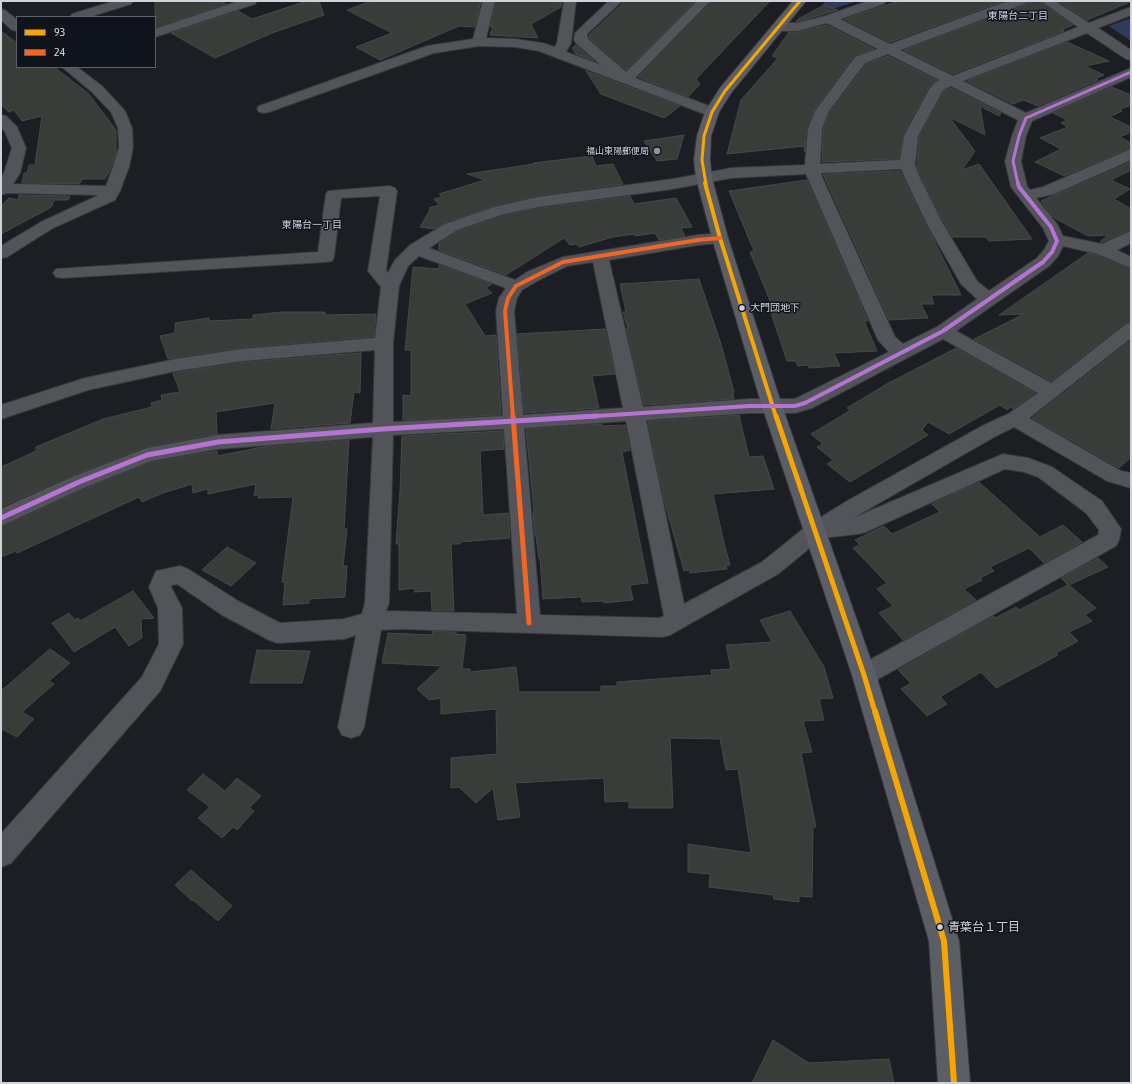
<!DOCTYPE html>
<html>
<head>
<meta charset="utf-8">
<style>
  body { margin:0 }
  #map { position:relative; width:1132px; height:1084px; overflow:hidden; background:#1c1e23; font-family:"Asap Condensed",sans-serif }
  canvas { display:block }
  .frame { position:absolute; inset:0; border:2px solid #d0d3da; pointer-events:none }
  .legend { position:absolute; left:16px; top:16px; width:140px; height:52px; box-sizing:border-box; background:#10141d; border:1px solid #5d6069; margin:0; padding:5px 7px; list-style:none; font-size:12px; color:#d0d3da }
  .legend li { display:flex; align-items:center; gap:8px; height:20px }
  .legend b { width:20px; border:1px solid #5d6069 }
</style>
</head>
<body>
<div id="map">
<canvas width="1132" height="1084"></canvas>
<div class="frame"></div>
<ul class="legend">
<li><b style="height:5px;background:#f7a600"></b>93</li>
<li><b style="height:5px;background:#f26522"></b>24</li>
</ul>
</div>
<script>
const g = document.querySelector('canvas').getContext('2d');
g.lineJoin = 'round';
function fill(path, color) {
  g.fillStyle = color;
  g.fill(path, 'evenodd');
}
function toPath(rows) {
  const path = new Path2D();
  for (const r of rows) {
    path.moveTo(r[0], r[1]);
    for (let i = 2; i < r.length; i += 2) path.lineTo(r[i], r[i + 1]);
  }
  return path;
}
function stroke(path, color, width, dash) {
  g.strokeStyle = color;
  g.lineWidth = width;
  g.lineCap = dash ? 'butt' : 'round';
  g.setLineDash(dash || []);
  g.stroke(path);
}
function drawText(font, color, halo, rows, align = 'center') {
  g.font = font + ' "Asap Condensed","Noto Sans JP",sans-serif';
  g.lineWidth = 3;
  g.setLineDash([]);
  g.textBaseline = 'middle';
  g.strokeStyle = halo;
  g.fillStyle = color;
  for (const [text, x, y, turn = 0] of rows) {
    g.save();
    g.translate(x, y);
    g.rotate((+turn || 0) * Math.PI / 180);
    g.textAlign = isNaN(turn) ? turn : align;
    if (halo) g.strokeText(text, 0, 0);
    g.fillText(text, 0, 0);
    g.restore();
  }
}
fill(toPath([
  [825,1,857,1,818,14],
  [1131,18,1131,41,1109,26]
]), '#2f3b5c');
const building = toPath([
  [155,1,221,1,226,4,158,27,155,25,155,1],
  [307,1,319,1,324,15,272,33,215,58,171,33,238,11,252,19,307,1],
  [371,1,481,1,475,27,459,26,380,60,356,47,392,33,347,10,371,1],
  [496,1,562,1,561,7,531,24,538,38,490,35,493,27,490,27,496,1],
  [625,1,695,1,626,70,589,38,589,35,625,1],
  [711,1,770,1,696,79,700,84,688,97,638,77,711,1],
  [899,1,1004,1,890,42,844,19,899,1],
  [1027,1,1040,1,1073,25,1061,30,1064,31,953,74,904,50,1025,5,1027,1],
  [1058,1,1130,1,1130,2,1087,20,1058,1],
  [824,5,838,10,796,22,798,19,824,5],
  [827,25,874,49,854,56,814,110,807,128,805,152,804,146,727,154,741,100,778,58,772,56,789,32,797,32,827,25],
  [1,31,17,43,17,67,54,67,88,93,116,130,116,153,111,169,105,179,83,179,79,184,22,183,24,173,27,173,29,165,35,165,42,116,22,121,14,110,9,112,1,105,1,31],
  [1067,42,1109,61,1085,66,1104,75,1095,79,1098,80,1038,106,1023,100,1013,104,967,81,1067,42],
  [576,45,594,61,576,54,572,48,576,45],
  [888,56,937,80,929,87,903,135,899,159,822,162,823,129,830,112,866,64,888,56],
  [586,71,680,106,664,118,601,94,586,71],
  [1112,87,1131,95,1131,105,1119,110,1122,111,1110,117,1131,127,1131,132,1120,137,1131,143,1131,148,1064,176,1035,162,1061,149,1040,138,1068,127,1061,123,1067,120,1053,113,1112,87],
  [951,88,1001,113,999,116,980,106,985,135,949,117,975,151,962,170,979,164,1032,239,989,241,986,237,952,237,944,223,920,175,917,164,919,136,944,91,951,88],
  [684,135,677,159,657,161,644,141,684,135],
  [592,156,596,166,613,164,623,184,538,196,494,206,445,223,434,229,420,227,430,210,429,208,439,205,434,199,442,197,439,194,485,180,467,174,534,164,533,163,592,156],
  [1131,162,1131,170,1111,180,1130,189,1114,199,1131,209,1131,230,1102,242,1100,242,1108,235,1088,236,1053,217,1041,201,1131,162],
  [900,171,961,295,931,295,934,304,921,304,928,318,889,320,823,174,900,171],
  [807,180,868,321,864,321,877,351,834,353,840,366,809,368,808,365,798,366,796,361,787,361,771,313,775,313,750,252,754,251,729,191,807,180],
  [19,195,70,196,68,200,55,200,51,205,53,205,48,209,1,234,1,206,9,198,18,200,19,195],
  [630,196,634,204,676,198,692,227,681,228,685,236,659,240,655,233,635,236,634,234,613,237,579,247,577,244,570,245,564,238,506,275,439,250,439,243,458,231,504,215,538,208,630,196],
  [1088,253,1098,255,1131,269,1131,322,1124,324,1051,381,974,339,1024,314,999,315,1088,253],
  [439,265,492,284,486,288,492,293,465,304,485,336,496,335,501,415,403,420,403,395,411,396,411,350,405,350,413,267,439,269,439,265],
  [699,279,721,344,734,392,733,392,734,399,644,405,626,329,628,329,623,312,626,312,620,284,699,279],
  [282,312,325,312,325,315,376,314,374,337,242,348,168,359,160,336,175,333,175,323,209,318,209,321,253,319,253,315,282,312],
  [605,329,615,374,592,376,599,408,524,413,517,334,605,329],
  [1131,340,1131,457,1119,468,1032,418,1131,340],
  [956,348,1035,393,1013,409,1011,407,1007,410,1000,405,949,434,928,422,922,430,928,435,850,482,827,464,833,460,817,447,823,444,811,434,851,410,847,408,885,385,956,348],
  [361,353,360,393,354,392,350,423,271,429,275,403,216,412,217,434,146,447,71,476,1,507,1,467,36,451,36,447,103,419,152,407,151,403,162,400,161,395,180,392,173,373,242,362,361,353],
  [739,415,749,457,763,456,774,489,713,494,724,543,730,565,726,566,727,569,690,573,689,570,684,571,663,497,648,421,739,415],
  [602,424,602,426,625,425,630,450,622,452,648,583,630,585,633,600,604,603,604,601,582,602,581,597,543,599,540,559,539,559,536,536,535,536,533,512,534,512,526,429,602,424],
  [503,431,504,449,480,451,483,515,508,513,510,538,460,542,460,544,451,544,454,611,432,611,431,591,414,592,415,588,399,590,399,544,396,544,400,491,402,436,503,431],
  [349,440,344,529,347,529,343,566,347,566,345,597,309,599,309,603,283,605,285,582,282,582,293,497,258,498,258,495,254,496,256,484,208,494,208,489,193,493,192,484,163,493,142,502,139,497,17,553,16,551,1,557,1,527,87,488,151,462,217,451,217,456,262,447,349,440],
  [979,482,1040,537,1063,525,1082,542,1044,563,1029,548,990,567,994,571,980,578,982,580,964,589,976,600,903,640,879,613,893,606,877,589,887,583,853,548,860,545,855,540,884,526,892,534,940,512,932,504,979,482],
  [227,547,256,563,231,586,202,570,227,547],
  [1098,558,1108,567,1069,585,1096,608,1085,615,1092,621,1069,632,1078,641,1056,653,1058,655,996,688,981,672,940,697,947,704,927,716,901,689,911,683,898,670,993,616,995,618,1016,607,1019,610,1068,585,1061,578,1098,558],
  [133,591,154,618,141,619,142,638,129,646,115,627,74,652,52,623,69,613,75,620,78,618,80,621,133,591],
  [790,611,824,667,833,698,819,699,824,720,803,721,812,752,801,753,816,827,813,827,812,897,799,896,799,902,774,899,773,895,709,887,710,874,688,872,688,844,751,853,738,769,726,770,720,739,670,738,673,808,629,808,629,801,605,802,604,778,515,783,520,817,498,820,493,788,476,803,459,787,451,788,451,758,497,754,496,709,441,714,441,698,429,700,417,689,442,666,382,663,388,633,433,635,432,631,456,632,456,634,466,635,462,669,470,669,470,672,516,667,519,692,601,692,601,686,617,686,617,682,712,675,711,670,731,669,726,645,772,642,760,620,790,611],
  [50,649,70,663,49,681,54,684,22,712,34,719,17,737,2,729,1,730,1,691,50,649],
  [257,650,310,651,302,683,250,683,257,650],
  [203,774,225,791,237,778,261,796,249,808,254,811,237,830,233,827,222,838,198,818,210,807,187,790,203,774],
  [191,870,232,906,218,921,193,900,192,901,175,885,191,870],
  [773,1040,809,1063,889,1059,894,1083,752,1083,773,1040]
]);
fill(building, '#393d39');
stroke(building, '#46484a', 1);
const minor = toPath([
  [114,1,133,1,131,4,89,17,70,17,72,14,114,1],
  [239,1,257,1,255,4,155,37,155,29,239,1],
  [483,1,495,1,486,38,515,39,542,43,555,47,557,43,564,1,576,1,571,43,566,52,601,65,576,43,574,40,575,33,609,1,622,1,587,34,588,39,626,72,697,1,710,1,635,78,717,109,719,112,717,115,712,116,707,115,539,51,515,47,479,46,434,53,269,112,264,113,259,112,257,109,259,106,427,46,473,39,483,1],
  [868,1,886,1,884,4,840,19,890,44,1008,1,1026,1,1024,4,900,50,953,76,1078,27,1041,1,1055,1,1089,23,1131,7,1131,15,1098,28,1131,50,1131,60,1126,59,1087,33,963,81,1026,113,1131,68,1131,77,1032,121,1026,136,1021,161,1027,186,1030,190,1043,187,1131,149,1131,160,1054,194,1036,198,1057,224,1063,236,1102,244,1131,231,1131,243,1117,250,1131,257,1131,268,1098,254,1063,246,1058,256,1049,266,956,331,1051,383,1125,325,1131,323,1131,338,1029,418,1121,471,1131,473,1131,488,1107,481,1014,427,996,436,853,518,1003,454,1028,458,1052,467,1102,501,1121,529,1119,540,1116,546,873,682,864,685,855,682,852,675,855,668,1098,535,1099,530,1086,513,1038,477,1024,472,1005,469,866,532,858,534,822,538,778,574,670,635,662,637,400,629,381,630,364,727,360,735,351,738,342,735,338,727,356,635,344,639,277,643,269,640,222,615,177,584,172,585,171,587,182,608,183,644,160,691,11,863,1,867,1,834,142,677,159,644,158,608,149,587,156,571,180,566,188,569,238,601,280,623,344,619,362,614,365,603,373,437,218,449,151,461,86,487,1,526,1,509,72,477,147,448,218,435,373,423,375,350,242,361,176,371,88,390,1,419,1,405,85,378,176,359,242,349,375,338,381,287,368,271,380,196,341,198,334,257,332,261,326,262,62,278,56,277,53,273,56,269,318,252,326,194,328,191,389,186,395,188,397,191,386,270,388,273,395,260,410,245,445,224,494,207,538,197,673,179,731,168,805,165,808,129,815,111,855,57,878,49,827,23,797,31,779,31,774,30,773,27,774,24,779,23,797,23,825,16,868,1],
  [888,54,940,80,936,82,930,88,904,136,900,160,820,164,822,129,829,111,865,63,888,54],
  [951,86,1018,120,1012,136,1005,161,1011,187,1043,228,1049,241,1044,250,1037,258,989,291,977,281,943,224,919,176,915,164,918,136,943,90,951,86],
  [901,169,927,224,961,284,977,299,937,327,903,344,895,337,822,177,821,173,901,169],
  [806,174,878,340,889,352,795,399,749,399,643,407,609,260,698,245,720,243,726,242,728,238,726,234,720,233,698,235,563,257,527,272,515,280,429,248,457,230,504,214,538,207,673,189,731,178,806,174],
  [419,256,506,288,499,298,496,311,503,416,393,422,393,343,399,286,408,266,419,256],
  [593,262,623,408,523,415,514,311,517,298,522,290,539,280,567,266,593,262],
  [943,339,1038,393,1008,414,982,426,847,501,808,525,762,562,684,604,646,420,749,413,795,413,812,408,943,339],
  [626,421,664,616,659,618,540,615,524,428,626,421],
  [504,429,517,614,386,611,389,603,393,435,504,429],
  [1,9,5,10,17,20,17,31,12,30,1,20,1,9],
  [62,67,77,67,102,86,125,111,132,128,133,147,129,167,120,191,115,200,53,228,7,257,1,258,1,246,41,222,99,195,7,193,1,195,1,178,4,173,12,148,5,132,1,127,1,115,6,116,17,127,26,148,20,173,13,184,106,186,113,167,119,147,118,128,111,112,92,92,62,67]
]);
const major = toPath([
  [793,1,806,1,731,93,719,112,711,136,710,160,712,178,728,238,782,406,876,675,959,941,970,1083,938,1083,929,941,852,675,762,406,712,238,696,178,694,160,697,136,705,112,720,88,793,1]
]);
stroke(minor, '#37393d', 2);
stroke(major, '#37393d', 2);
fill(minor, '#525459');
fill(major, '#5b5e64');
stroke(toPath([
  [706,184,702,160,704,136,712,112,725,91,800,1]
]), '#f7a600', 3);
stroke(toPath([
  [705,183,720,238,776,417]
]), '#f7a600', 4);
stroke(toPath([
  [776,416,864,675,875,712]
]), '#f7a600', 5);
stroke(toPath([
  [875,711,944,941,954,1083]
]), '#f7a600', 6);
stroke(toPath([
  [513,417,505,311,508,298,516,286,563,262,698,240,720,238]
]), '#f26522', 4);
stroke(toPath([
  [513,416,529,623]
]), '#f26522', 5);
stroke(toPath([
  [1018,184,1013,161,1019,136,1026,118,1131,72]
]), '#b673d3', 3);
stroke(toPath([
  [582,417,749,406,795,406,805,403,943,331,1043,262,1052,252,1057,241,1051,227,1019,187,1018,183]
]), '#b673d3', 4);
stroke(toPath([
  [1,518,79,482,147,455,218,442,383,429,597,416]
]), '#b673d3', 5);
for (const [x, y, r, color] of [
  [657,151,4,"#91949a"],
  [742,308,3.5,"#d0d3da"],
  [940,927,3.5,"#d0d3da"]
]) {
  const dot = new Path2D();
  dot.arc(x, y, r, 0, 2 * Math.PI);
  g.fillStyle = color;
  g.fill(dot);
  stroke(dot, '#10141d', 1.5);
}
drawText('9px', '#d0d3da', '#10141d', [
  ["福山東陽郵便局",649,151]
], 'right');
drawText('10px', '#cbd0dd', '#10141d', [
  ["東陽台二丁目",1018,16],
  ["東陽台一丁目",312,225]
]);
drawText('10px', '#d0d3da', '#10141d', [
  ["大門団地下",750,308]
], 'left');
drawText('12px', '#d0d3da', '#10141d', [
  ["青葉台１丁目",948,927]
], 'left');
</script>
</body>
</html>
